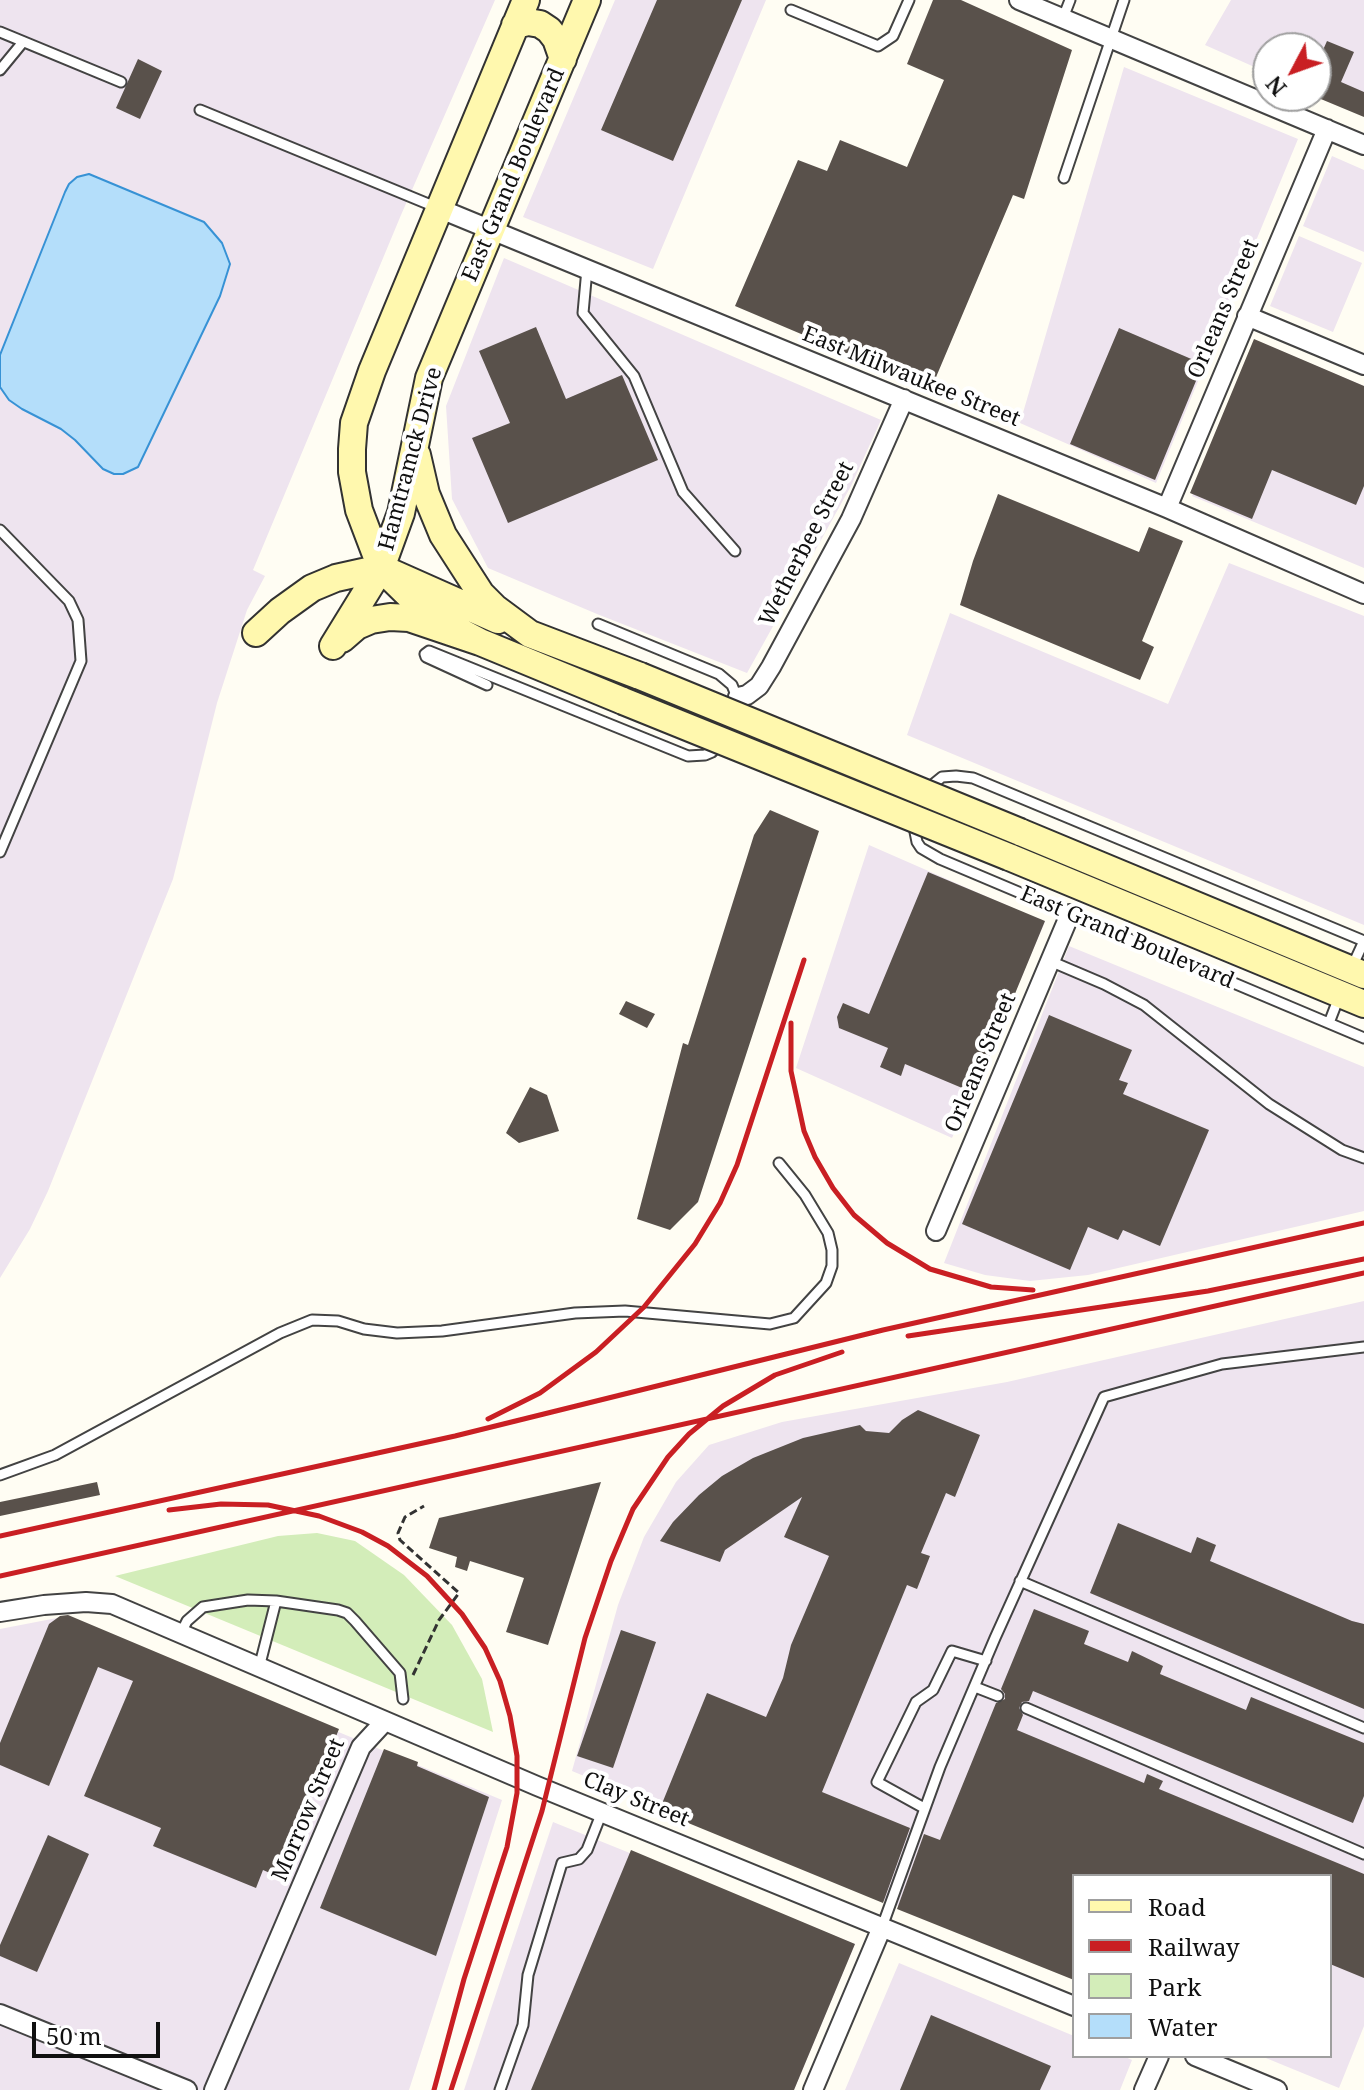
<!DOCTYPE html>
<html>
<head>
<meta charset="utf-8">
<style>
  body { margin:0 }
  #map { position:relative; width:1364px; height:2090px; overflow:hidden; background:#fffdf3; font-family:"Noto Serif",serif }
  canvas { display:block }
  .legend { position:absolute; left:1072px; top:1874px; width:260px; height:184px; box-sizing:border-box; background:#fff; border:2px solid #9f9f9f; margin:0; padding:10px 14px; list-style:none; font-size:24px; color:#101010 }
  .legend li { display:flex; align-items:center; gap:16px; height:40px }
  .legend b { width:40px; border:2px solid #9f9f9f }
  .north { position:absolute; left:1252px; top:32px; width:80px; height:80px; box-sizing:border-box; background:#fff; border:2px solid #9f9f9f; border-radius:50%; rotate:229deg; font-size:22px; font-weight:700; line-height:32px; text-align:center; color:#101010 }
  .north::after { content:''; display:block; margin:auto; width:28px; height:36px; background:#c91f23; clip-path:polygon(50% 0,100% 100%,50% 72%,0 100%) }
  .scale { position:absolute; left:32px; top:2022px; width:128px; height:36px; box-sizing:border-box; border:4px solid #101010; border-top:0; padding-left:10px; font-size:24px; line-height:28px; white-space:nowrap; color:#101010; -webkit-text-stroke:6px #fff; paint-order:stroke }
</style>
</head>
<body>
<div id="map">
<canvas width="1364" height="2090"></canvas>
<ul class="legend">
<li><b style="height:10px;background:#fff8ae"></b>Road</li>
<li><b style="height:10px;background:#c91f23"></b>Railway</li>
<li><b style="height:22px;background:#d3edb9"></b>Park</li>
<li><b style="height:22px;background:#b4defa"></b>Water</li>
</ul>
<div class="north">N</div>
<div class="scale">50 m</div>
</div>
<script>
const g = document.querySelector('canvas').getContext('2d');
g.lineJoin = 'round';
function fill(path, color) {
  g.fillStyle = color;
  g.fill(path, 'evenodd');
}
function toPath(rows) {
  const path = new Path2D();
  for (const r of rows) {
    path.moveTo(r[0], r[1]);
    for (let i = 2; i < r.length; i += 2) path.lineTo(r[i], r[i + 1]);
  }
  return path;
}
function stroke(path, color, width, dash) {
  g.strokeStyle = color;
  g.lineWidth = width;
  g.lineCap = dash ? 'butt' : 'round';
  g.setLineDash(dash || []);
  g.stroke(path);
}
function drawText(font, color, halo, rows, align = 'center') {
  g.font = font + ' "Noto Serif",serif';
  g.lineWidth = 8;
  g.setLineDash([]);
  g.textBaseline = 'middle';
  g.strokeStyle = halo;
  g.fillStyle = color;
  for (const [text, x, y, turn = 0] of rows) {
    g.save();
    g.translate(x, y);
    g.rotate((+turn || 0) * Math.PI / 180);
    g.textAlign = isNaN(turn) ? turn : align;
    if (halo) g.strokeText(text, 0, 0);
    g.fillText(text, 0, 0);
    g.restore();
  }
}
fill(toPath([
  [0,0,495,0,401,215,253,570,265,576,247,610,217,703,173,879,48,1191,30,1229,0,1278],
  [615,0,766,0,653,269,523,217],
  [1231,0,1364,0,1364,114,1316,48,1268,48,1268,73,1205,45],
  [1124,67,1298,139,1156,483,1020,423],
  [1332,156,1364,170,1364,252,1303,226],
  [1299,236,1362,263,1333,332,1270,306],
  [504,258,881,420,851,486,747,673,597,614,488,568,452,499,446,406],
  [1255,340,1364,386,1364,568,1192,496],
  [1229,563,1364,616,1364,925,907,735,950,613,1168,704],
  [869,845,1045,922,952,1138,796,1068],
  [1069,946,1364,1067,1364,1211,1088,1275,1030,1281,985,1275,944,1263],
  [1364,1301,1364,2026,1339,2088,1261,2056,1330,2056,1330,1876,1074,1876,1074,1979,572,1771,618,1605,644,1537,676,1482,709,1445,782,1422,1007,1382],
  [62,1617,502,1800,409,2090,0,2090,0,1629],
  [553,1822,855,1944,794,2090,464,2090],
  [899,1963,1074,2036,1074,2056,1123,2056,1132,2060,1120,2090,845,2090]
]), '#eee4ef');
fill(toPath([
  [317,1533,355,1541,404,1575,452,1625,482,1679,493,1732,115,1576,278,1536]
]), '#d3edb9');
const water = toPath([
  [89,174,204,222,222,243,230,264,220,296,138,467,123,474,114,474,103,469,75,440,61,429,22,409,9,400,0,387,0,355,65,192,69,184,77,177,89,174]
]);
fill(water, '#b4defa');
stroke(water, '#3792d5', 2);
fill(toPath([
  [657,0,742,0,673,161,601,130],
  [933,0,961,0,1072,50,1024,199,1013,195,931,389,735,306,798,160,827,171,840,140,907,167,944,80,907,64],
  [1327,41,1354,52,1341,82,1364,92,1364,117,1316,97,1316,47,1323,50],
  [138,59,162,71,140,119,116,108],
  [536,327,566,399,622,375,658,460,508,523,472,438,510,423,479,351],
  [1119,328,1203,364,1155,480,1070,444],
  [1254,339,1364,386,1364,486,1356,505,1272,470,1252,519,1190,493],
  [998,494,1139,552,1149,527,1183,541,1142,641,1154,647,1140,680,960,605,973,561],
  [770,810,819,831,698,1202,670,1230,637,1219,683,1043,688,1045,754,835],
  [928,872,1045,921,974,1093,905,1064,901,1076,880,1067,888,1048,839,1028,837,1017,843,1003,869,1014],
  [626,1001,655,1014,647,1028,619,1014],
  [1049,1015,1132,1050,1119,1080,1128,1083,1123,1094,1209,1130,1160,1246,1123,1230,1118,1240,1088,1227,1070,1270,962,1224],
  [530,1087,547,1095,559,1131,519,1143,506,1133],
  [918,1410,980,1435,955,1497,946,1493,921,1553,930,1556,917,1589,907,1585,822,1792,910,1828,883,1903,659,1811,707,1693,766,1717,783,1678,791,1645,829,1556,784,1537,802,1497,725,1550,720,1562,660,1541,673,1522,699,1495,722,1476,753,1458,803,1438,860,1425,866,1431,889,1433,902,1420],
  [97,1482,100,1495,0,1516,0,1502],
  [601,1482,548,1645,506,1632,524,1578,470,1561,467,1571,455,1567,457,1557,429,1548,439,1518],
  [1118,1523,1191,1553,1197,1537,1216,1545,1210,1561,1352,1621,1364,1624,1364,1709,1090,1593],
  [1034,1609,1089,1631,1084,1644,1128,1662,1132,1651,1163,1666,1160,1674,1246,1710,1251,1697,1364,1743,1364,1796,1353,1823,1033,1691,1029,1701,1022,1702,1019,1708,1023,1715,1017,1730,1144,1783,1147,1774,1163,1781,1159,1789,1364,1874,1364,1978,1330,1964,1330,1876,1074,1876,1074,1980,897,1909,924,1834,940,1840,996,1703,1005,1699,1005,1694,1001,1689],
  [68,1615,339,1729,279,1877,263,1870,256,1888,153,1846,161,1828,84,1796,133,1681,98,1667,49,1786,0,1765,0,1743,49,1624,60,1616],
  [621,1630,656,1642,613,1768,577,1756],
  [384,1749,418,1762,417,1766,489,1797,436,1956,320,1908],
  [48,1835,89,1854,37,1972,0,1956,0,1945],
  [631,1850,855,1944,794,2090,531,2090],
  [931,2015,1051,2066,1040,2090,900,2090]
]), '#59514b');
const lane = toPath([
  [791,10,878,46,893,36,909,0],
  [1063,18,1070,0],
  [0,32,121,82],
  [0,70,23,42],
  [200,110,438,208],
  [1064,178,1124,0],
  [587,269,583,313,634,376,683,492,735,551],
  [0,530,69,601,78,620,81,661,0,852],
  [598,624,719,674,732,685,738,700],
  [487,685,426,657,425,654,429,651,688,756,705,755,712,752,726,737,735,718],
  [926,790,942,777,956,776,973,778,1364,941],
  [913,822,917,842,921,848,940,859,1364,1038],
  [1050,961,1104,984,1144,1005,1269,1104,1342,1150,1364,1158],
  [1352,967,1364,941],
  [1329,1023,1339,997],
  [0,1475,55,1455,280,1333,312,1320,338,1321,364,1329,397,1333,442,1331,575,1313,625,1311,770,1324,794,1318,826,1283,832,1266,832,1250,828,1233,805,1195,779,1163],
  [1020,1581,1364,1728],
  [181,1633,187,1621,203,1607,248,1600,276,1601],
  [259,1668,276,1601,338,1610,347,1613,355,1621,400,1673,403,1699],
  [975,1687,998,1696],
  [1026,1708,1364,1854],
  [924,1808,877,1782,916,1702,933,1690,952,1651,986,1661],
  [882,1927,940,1767,995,1638,1104,1397,1222,1364,1364,1347],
  [500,2090,523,2025,528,1975,562,1863,579,1859,587,1850,602,1812]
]);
const street = toPath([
  [1019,0,1364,145],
  [438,208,1167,508,1364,594],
  [1247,316,1364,365],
  [1167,508,1327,129],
  [738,697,747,695,759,686,771,667,851,519,904,399],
  [936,1231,1070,914],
  [0,1612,44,1605,86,1602,112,1604,537,1786,1074,2006],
  [0,2014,187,2090],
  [1195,2056,1277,2090],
  [214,2090,361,1747,385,1721],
  [813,2090,882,1927],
  [1144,2090,1159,2056]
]);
const secondary = toPath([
  [515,25,528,22,540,24,549,30,556,39,563,59],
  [417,455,426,494,443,535,481,594,495,608,530,634,640,676],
  [256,633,280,611,312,588,336,578,381,568,498,620],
  [342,639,357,626,371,620,390,617,409,618,480,642,623,701],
  [480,642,442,622,423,609,381,568,359,510,352,472,352,449,354,423,372,371,526,0],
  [333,646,381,568,401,513,429,378,587,0],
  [1020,832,1364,975],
  [1009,857,1364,1004]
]);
stroke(lane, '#434343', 13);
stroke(street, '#434343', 22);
stroke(secondary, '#323232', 30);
stroke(toPath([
  [413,1675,439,1620,459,1593,400,1540,398,1533,405,1517,424,1506]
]), '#323232', 3, [8, 4]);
stroke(lane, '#fff', 9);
stroke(street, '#fff', 18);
stroke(secondary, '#fff8ae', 26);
stroke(toPath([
  [791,1023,791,1071,804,1131,815,1157,833,1188,854,1215,887,1243,930,1269,991,1287,1033,1290],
  [908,1336,1208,1291,1364,1259],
  [488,1419,540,1393,596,1352,644,1307,695,1244,720,1203,737,1165,804,960],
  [169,1510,221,1504,268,1505,319,1516,362,1532,388,1546,427,1576,462,1614,485,1648,500,1681,510,1716,517,1756,517,1793,507,1847,464,1979,434,2090],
  [0,1536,455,1436,883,1330,1364,1223],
  [0,1576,1364,1273],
  [451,2090,542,1811,585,1638,611,1561,633,1509,668,1457,689,1434,723,1406,775,1375,842,1352]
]), '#c91f23', 5);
const secondaryBridge = toPath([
  [640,676,1020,832],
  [623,701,1009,857]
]);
stroke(secondaryBridge, '#323232', 30, []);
stroke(secondaryBridge, '#fff8ae', 26);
drawText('22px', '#101010', '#fff', [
  ["East Grand Boulevard",514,175,-67],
  ["Orleans Street",1224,309,-67],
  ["East Milwaukee Street",911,377,22],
  ["Hamtramck Drive",411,459,-75],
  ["Wetherbee Street",807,544,-63],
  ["East Grand Boulevard",1127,938,23],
  ["Orleans Street",981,1063,-67],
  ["Clay Street",636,1800,22],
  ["Morrow Street",309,1810,-67]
]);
</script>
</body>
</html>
